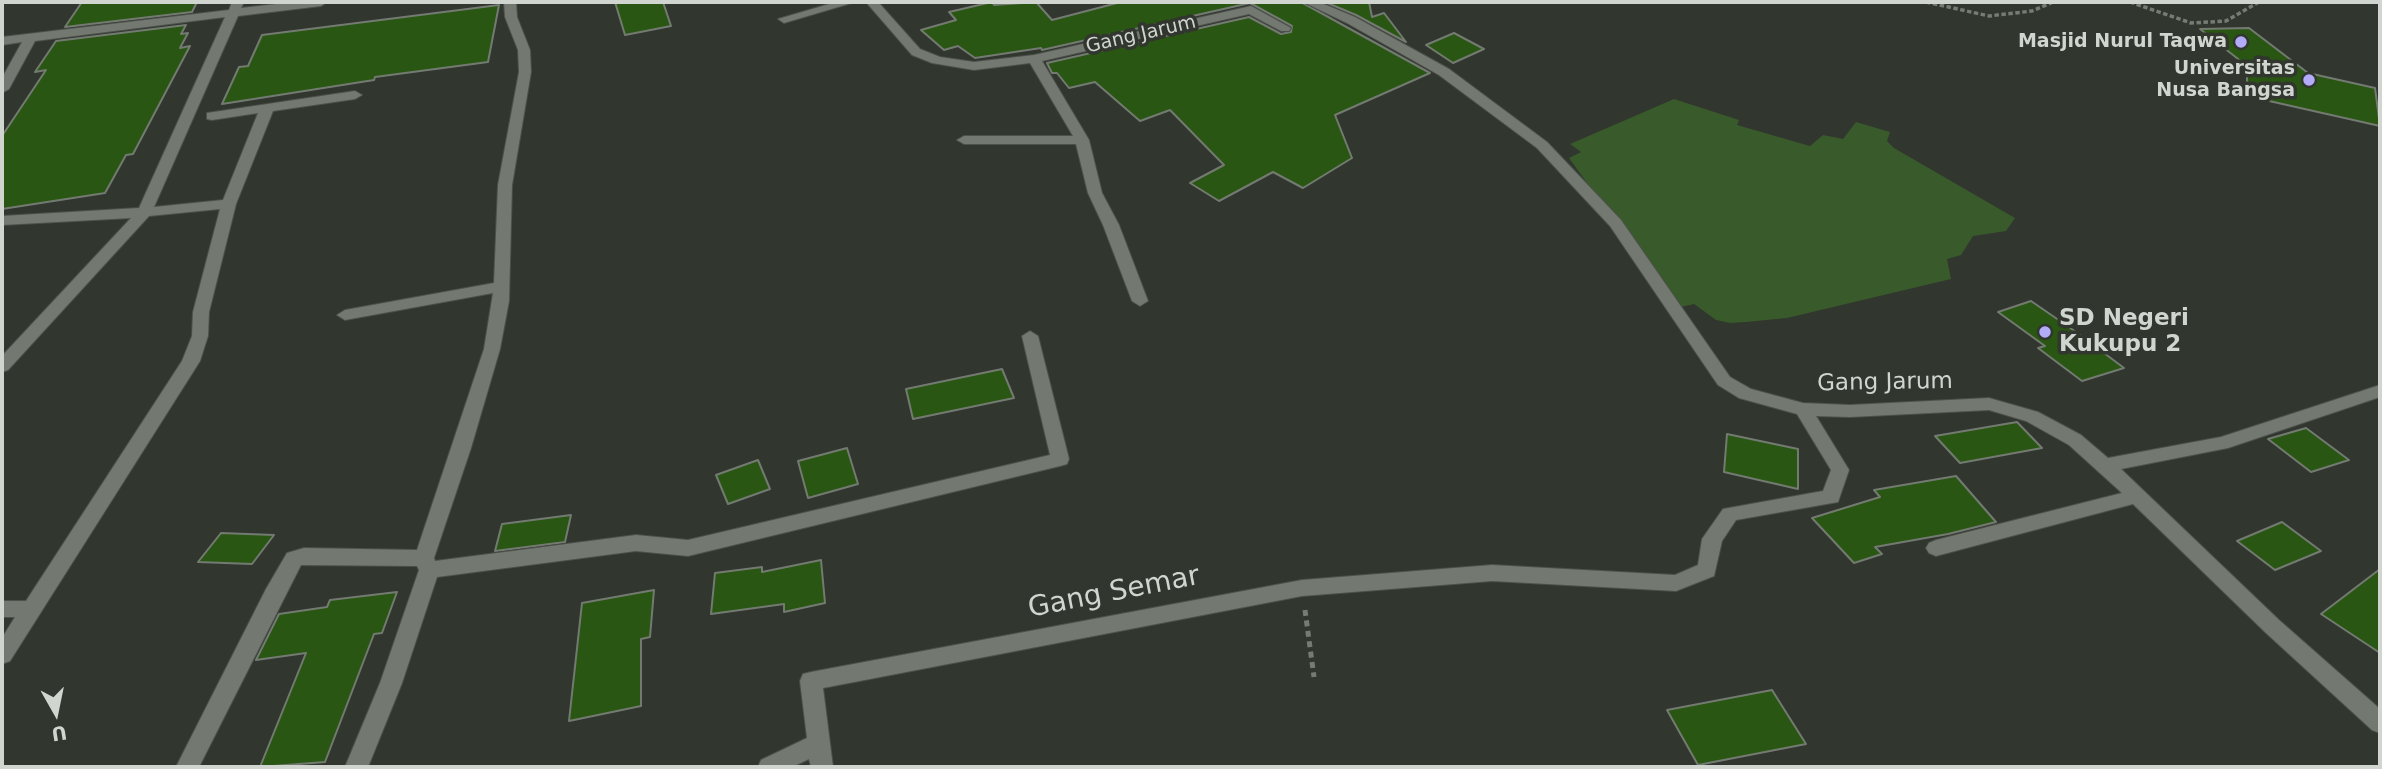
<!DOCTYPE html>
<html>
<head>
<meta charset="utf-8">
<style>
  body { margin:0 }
  #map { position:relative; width:2382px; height:769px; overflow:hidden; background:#31362e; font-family:"DejaVu Sans",sans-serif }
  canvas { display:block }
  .frame { position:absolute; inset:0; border:4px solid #d1d5d0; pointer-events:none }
  .north { position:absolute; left:21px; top:678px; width:70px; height:70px; -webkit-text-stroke:5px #31362e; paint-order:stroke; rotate:171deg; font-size:19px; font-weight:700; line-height:28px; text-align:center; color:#d1d5d0 }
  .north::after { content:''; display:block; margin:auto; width:24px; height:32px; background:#d1d5d0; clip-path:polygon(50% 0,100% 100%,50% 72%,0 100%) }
</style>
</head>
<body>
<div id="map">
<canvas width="2382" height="769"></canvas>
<div class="frame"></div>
<div class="north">U</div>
</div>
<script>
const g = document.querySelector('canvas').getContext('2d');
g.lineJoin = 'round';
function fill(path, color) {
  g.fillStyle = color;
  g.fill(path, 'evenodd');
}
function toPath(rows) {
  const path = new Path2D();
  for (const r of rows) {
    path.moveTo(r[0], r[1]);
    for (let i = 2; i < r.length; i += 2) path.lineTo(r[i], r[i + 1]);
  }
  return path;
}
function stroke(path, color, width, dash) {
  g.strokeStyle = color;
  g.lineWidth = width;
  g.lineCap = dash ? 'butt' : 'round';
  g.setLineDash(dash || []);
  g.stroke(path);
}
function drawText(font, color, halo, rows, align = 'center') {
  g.font = font + ' "DejaVu Sans",sans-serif';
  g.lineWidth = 7;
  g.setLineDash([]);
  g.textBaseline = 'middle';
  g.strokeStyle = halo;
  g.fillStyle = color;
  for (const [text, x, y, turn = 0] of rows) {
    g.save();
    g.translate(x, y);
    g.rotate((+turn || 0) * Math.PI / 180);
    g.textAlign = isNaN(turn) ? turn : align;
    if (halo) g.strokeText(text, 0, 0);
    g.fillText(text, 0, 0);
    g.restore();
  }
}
fill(toPath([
  [1674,99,1739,120,1737,125,1810,146,1823,135,1843,139,1856,122,1890,132,1887,141,1894,148,2015,218,2006,231,1973,236,1961,255,1947,259,1951,279,1787,318,1746,322,1730,323,1716,320,1694,304,1677,308,1569,158,1581,152,1570,144]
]), '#395a2b');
const building = toPath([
  [82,2,197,2,192,12,65,27,82,2],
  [615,2,663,2,671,26,625,35,615,2],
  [992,2,994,5,1036,2,1052,20,1121,2,1301,2,1430,73,1335,115,1352,158,1303,188,1273,172,1219,201,1190,183,1224,165,1170,110,1140,121,1095,82,1069,88,1057,73,1052,73,1047,63,1249,17,1281,34,1291,32,1292,26,1250,3,1042,50,1041,48,975,58,958,46,944,50,921,30,956,20,949,12,992,2],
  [1325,2,1369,2,1372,17,1384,13,1406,42,1356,15,1325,2],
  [499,5,488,62,375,77,374,80,222,104,239,67,248,66,262,35,499,5],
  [186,25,181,34,188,33,180,48,190,46,133,154,126,155,105,193,2,209,2,136,46,70,35,72,56,41,186,25],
  [2249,28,2308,73,2375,88,2380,126,2247,96,2247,66,2200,29,2249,28],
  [1454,33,1484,49,1453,63,1426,45,1454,33],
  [2031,301,2076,332,2124,368,2082,381,2038,348,2045,346,1998,312,2031,301],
  [1002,369,1014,398,913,419,906,389,1002,369],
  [2017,422,2042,448,1960,463,1935,436,2017,422],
  [2306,428,2349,460,2311,472,2268,439,2306,428],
  [1727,434,1798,449,1798,489,1724,472,1727,434],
  [847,448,858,484,808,498,798,461,847,448],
  [758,460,770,489,728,504,716,475,758,460],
  [1956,476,1996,522,1948,534,1875,547,1882,554,1854,563,1812,518,1880,497,1874,490,1956,476],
  [571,515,565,542,495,551,502,524,571,515],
  [2282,522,2321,551,2275,570,2237,541,2282,522],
  [221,533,274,535,252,564,198,562,221,533],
  [821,560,825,603,784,612,784,604,711,614,715,573,762,567,762,572,821,560],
  [2380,569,2380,653,2321,614,2380,569],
  [654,590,650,637,641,639,641,706,569,721,582,603,654,590],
  [397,592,382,633,374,634,325,762,260,767,306,653,256,660,279,614,327,607,330,600,397,592],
  [1772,690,1806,744,1698,765,1667,710,1772,690]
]);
fill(building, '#295612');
stroke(building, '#737a71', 2);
const minor = toPath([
  [232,2,244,2,241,8,294,2,327,2,321,6,238,16,154,207,223,200,258,113,212,120,207,119,207,113,355,91,362,95,355,99,273,111,236,204,209,312,208,336,200,361,10,661,2,664,2,638,15,617,2,617,2,601,26,601,182,361,192,336,193,312,220,209,149,216,8,370,2,372,2,356,131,218,2,225,2,216,139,208,225,17,35,41,9,89,2,93,2,78,22,42,2,45,2,37,229,10,232,2],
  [504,2,516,2,517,17,530,50,531,72,512,185,509,301,500,349,471,448,434,558,435,561,636,535,688,540,1050,455,1022,336,1030,331,1038,336,1069,459,1067,464,1060,466,688,556,636,551,437,577,402,683,368,767,345,767,380,683,419,570,417,566,301,565,199,767,176,767,266,589,287,553,304,548,417,550,484,349,493,293,345,320,337,315,345,310,494,283,498,185,519,72,518,50,505,17,504,2],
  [836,2,855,2,784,23,778,19,836,2],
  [866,2,878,2,920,49,940,57,974,62,1034,55,1251,6,1291,28,1289,31,1281,31,1249,14,1042,61,1089,140,1102,193,1119,225,1148,301,1140,306,1132,301,1103,225,1088,193,1076,144,964,144,957,140,964,136,1073,136,1030,63,974,70,932,63,912,55,866,2],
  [1303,2,1319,2,1355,17,1449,69,1547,142,1621,220,1730,377,1751,389,1803,403,1850,405,1989,398,2038,412,2081,435,2108,458,2221,437,2380,385,2380,397,2228,448,2121,469,2279,620,2380,709,2380,733,2372,730,2265,632,2133,504,1936,556,1929,553,1926,548,1929,543,1936,540,2122,493,2069,445,2026,421,1989,410,1850,417,1816,416,1849,470,1838,502,1736,520,1722,541,1714,576,1676,591,1492,581,1302,596,823,688,833,767,811,767,809,759,792,767,758,767,761,760,807,738,800,681,803,674,811,672,1302,580,1492,565,1675,575,1698,565,1702,539,1723,509,1823,491,1831,470,1797,414,1739,398,1718,385,1610,226,1537,148,1439,75,1347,23,1303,2]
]);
stroke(minor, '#4c514b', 2);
stroke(toPath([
  [1926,2,1989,16,2032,11,2053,2],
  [2130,2,2191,23,2226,21,2259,2]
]), '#767b74', 3.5, [4.5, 2.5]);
stroke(toPath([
  [1305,610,1314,677]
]), '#767b74', 5, [6, 4.5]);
fill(minor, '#737970');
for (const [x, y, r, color] of [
  [2241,42,7,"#b3adf9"],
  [2309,80,7,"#b3adf9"],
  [2045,332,7,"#b3adf9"]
]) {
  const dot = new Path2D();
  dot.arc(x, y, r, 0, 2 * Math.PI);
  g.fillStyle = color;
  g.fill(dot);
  stroke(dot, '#31362e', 2.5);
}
drawText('19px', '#d1d5d0', '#31362e', [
  ["Gang Jarum",1141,35,-13]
]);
drawText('bold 19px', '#d1d5d0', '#31362e', [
  ["Masjid Nurul Taqwa",2227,42],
  ["Universitas",2295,69],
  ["Nusa Bangsa",2295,91]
], 'right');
drawText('bold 23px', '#d1d5d0', '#31362e', [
  ["SD Negeri",2059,319],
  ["Kukupu 2",2059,345]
], 'left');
drawText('23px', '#d1d5d0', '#31362e', [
  ["Gang Jarum",1885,383,-1]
]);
drawText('28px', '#d1d5d0', '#31362e', [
  ["Gang Semar",1114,593,-11]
]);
</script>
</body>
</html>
